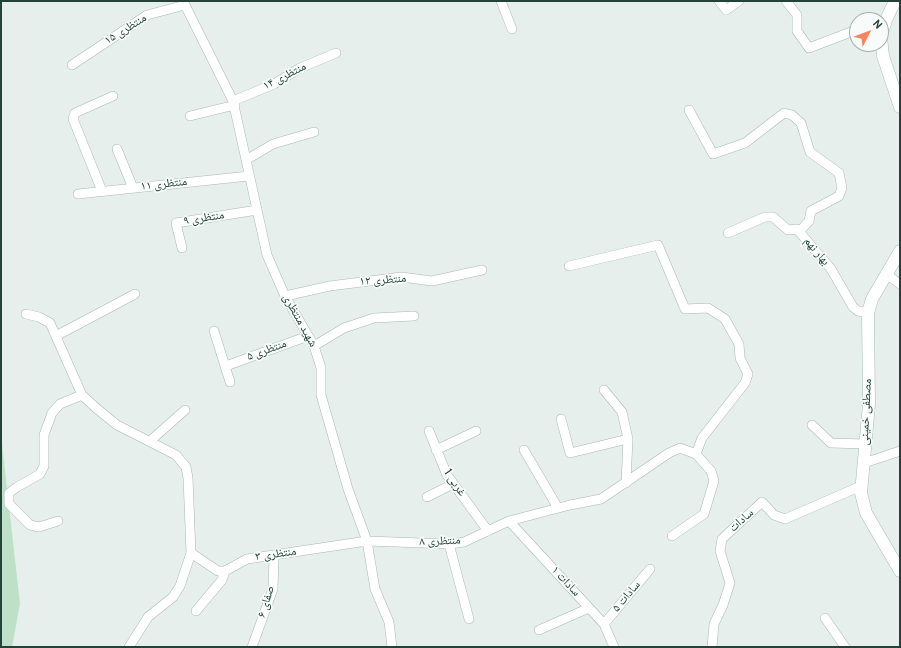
<!DOCTYPE html>
<html>
<head>
<meta charset="utf-8">
<style>
  body { margin:0 }
  #map { position:relative; width:901px; height:648px; overflow:hidden; background:#e6efeb; font-family:Overpass,sans-serif }
  canvas { display:block }
  .frame { position:absolute; inset:0; border:2px solid #24423a; pointer-events:none }
  .north { position:absolute; left:849px; top:12px; width:40px; height:40px; box-sizing:border-box; background:#f7fbf9; border:1px solid #a3b1ad; border-radius:50%; rotate:48deg; font-size:11px; font-weight:700; line-height:16px; text-align:center; color:#24423a }
  .north::after { content:''; display:block; margin:auto; width:14px; height:18px; background:#f4845f; clip-path:polygon(50% 0,100% 100%,50% 72%,0 100%) }
</style>
</head>
<body>
<div id="map">
<canvas width="901" height="648"></canvas>
<div class="frame"></div>
<div class="north">N</div>
</div>
<script>
const g = document.querySelector('canvas').getContext('2d');
g.lineJoin = 'round';
function fill(path, color) {
  g.fillStyle = color;
  g.fill(path, 'evenodd');
}
function toPath(rows) {
  const path = new Path2D();
  for (const r of rows) {
    path.moveTo(r[0], r[1]);
    for (let i = 2; i < r.length; i += 2) path.lineTo(r[i], r[i + 1]);
  }
  return path;
}
function stroke(path, color, width, dash) {
  g.strokeStyle = color;
  g.lineWidth = width;
  g.lineCap = dash ? 'butt' : 'round';
  g.setLineDash(dash || []);
  g.stroke(path);
}
function drawText(font, color, halo, rows, align = 'center') {
  g.font = font + ' Overpass,"Noto Naskh Arabic",sans-serif';
  g.lineWidth = 3.5;
  g.setLineDash([]);
  g.textBaseline = 'middle';
  g.strokeStyle = halo;
  g.fillStyle = color;
  for (const [text, x, y, turn = 0] of rows) {
    g.save();
    g.translate(x, y);
    g.rotate((+turn || 0) * Math.PI / 180);
    g.textAlign = isNaN(turn) ? turn : align;
    if (halo) g.strokeText(text, 0, 0);
    g.fillText(text, 0, 0);
    g.restore();
  }
}
fill(toPath([
  [1,435,20,604,12,647,1,647]
]), '#bfe0c8');
const street = toPath([
  [183,1,233,101,267,255,285,296,314,346,321,368,321,395,348,489,367,541,375,589,389,622,392,647],
  [501,1,512,29],
  [719,1,726,10,739,1],
  [786,1,797,15,797,31,809,48,856,30,857,31],
  [72,65,147,15,185,5],
  [233,101,274,84,300,68,336,53],
  [689,110,713,154,745,143,784,113,792,115,801,123,810,152,839,173,842,188,839,196,811,211,809,221,799,232],
  [190,116,235,105],
  [117,149,133,188],
  [246,160,273,144,314,132],
  [102,191,73,119,75,113,113,96],
  [78,194,249,176],
  [728,233,765,217,773,217,788,230,797,229,831,269,853,307,858,311,868,313],
  [182,248,176,223,257,210],
  [569,266,658,245,685,309,708,308,725,319,739,344,740,358,748,374,745,383,702,438,696,454],
  [886,274,900,284],
  [285,296,330,286,401,277,432,281,482,270],
  [26,314,39,317,50,323,82,395,96,408,117,425,176,455,186,467,188,478,191,553,180,586,173,597,148,617,129,647],
  [214,331,230,382],
  [56,336,135,294],
  [314,346,344,328,374,318,414,316],
  [226,366,308,336],
  [604,390,622,412,628,439,626,483],
  [561,419,570,453,628,439],
  [812,425,831,443,866,444],
  [429,431,447,475,488,531],
  [150,441,185,410],
  [436,450,476,431],
  [524,450,558,508],
  [864,463,900,451],
  [427,497,453,484],
  [58,521,39,527,30,525,9,504,9,493,17,487,40,474,44,466,44,435,52,413,60,404,82,395],
  [509,521,604,624,614,647],
  [449,544,469,619],
  [191,553,218,571,225,571,247,559,367,541,449,544,464,542,509,521,570,505,601,499,669,453,680,448,696,454,711,471,714,481,704,514,672,536],
  [196,611,222,580,225,571],
  [825,618,845,647],
  [604,624,650,569],
  [539,630,589,608],
  [252,647,273,589,274,556],
  [712,647,714,624,723,605,730,583,720,551,722,539,762,502,774,515,785,519,861,486]
]);
const secondary = toPath([
  [895,1,886,20,881,37,883,56,900,107],
  [900,251,872,299,868,313,869,404,861,493,866,513,900,571]
]);
stroke(street, '#a8b8b2', 10);
stroke(secondary, '#a4bbb3', 13);
stroke(street, '#fff', 9);
stroke(secondary, '#fff', 12);
drawText('12px', '#24423a', '#f7fbf9', [
  ["منتظری ۱۵",126,30,-32],
  ["منتظری ۱۴",285,77,-27],
  ["منتظری ۱۱",164,185,-6],
  ["منتظری ۹",204,219,-9],
  ["بهار نهم",816,252,50],
  ["منتظری ۱۲",383,281,-4],
  ["شهید منتظری",299,321,61],
  ["منتظری ۵",267,351,-20],
  ["مصطفی خمینی",867,412,-87],
  ["غربی 1",454,483,56],
  ["سادات",742,521,-42],
  ["منتظری ۸",440,542,-2],
  ["منتظری ۳",276,555,-8],
  ["سادات ۱",565,582,47],
  ["سادات ۵",627,597,-50],
  ["صفای ۶",267,602,-73]
]);
</script>
</body>
</html>
